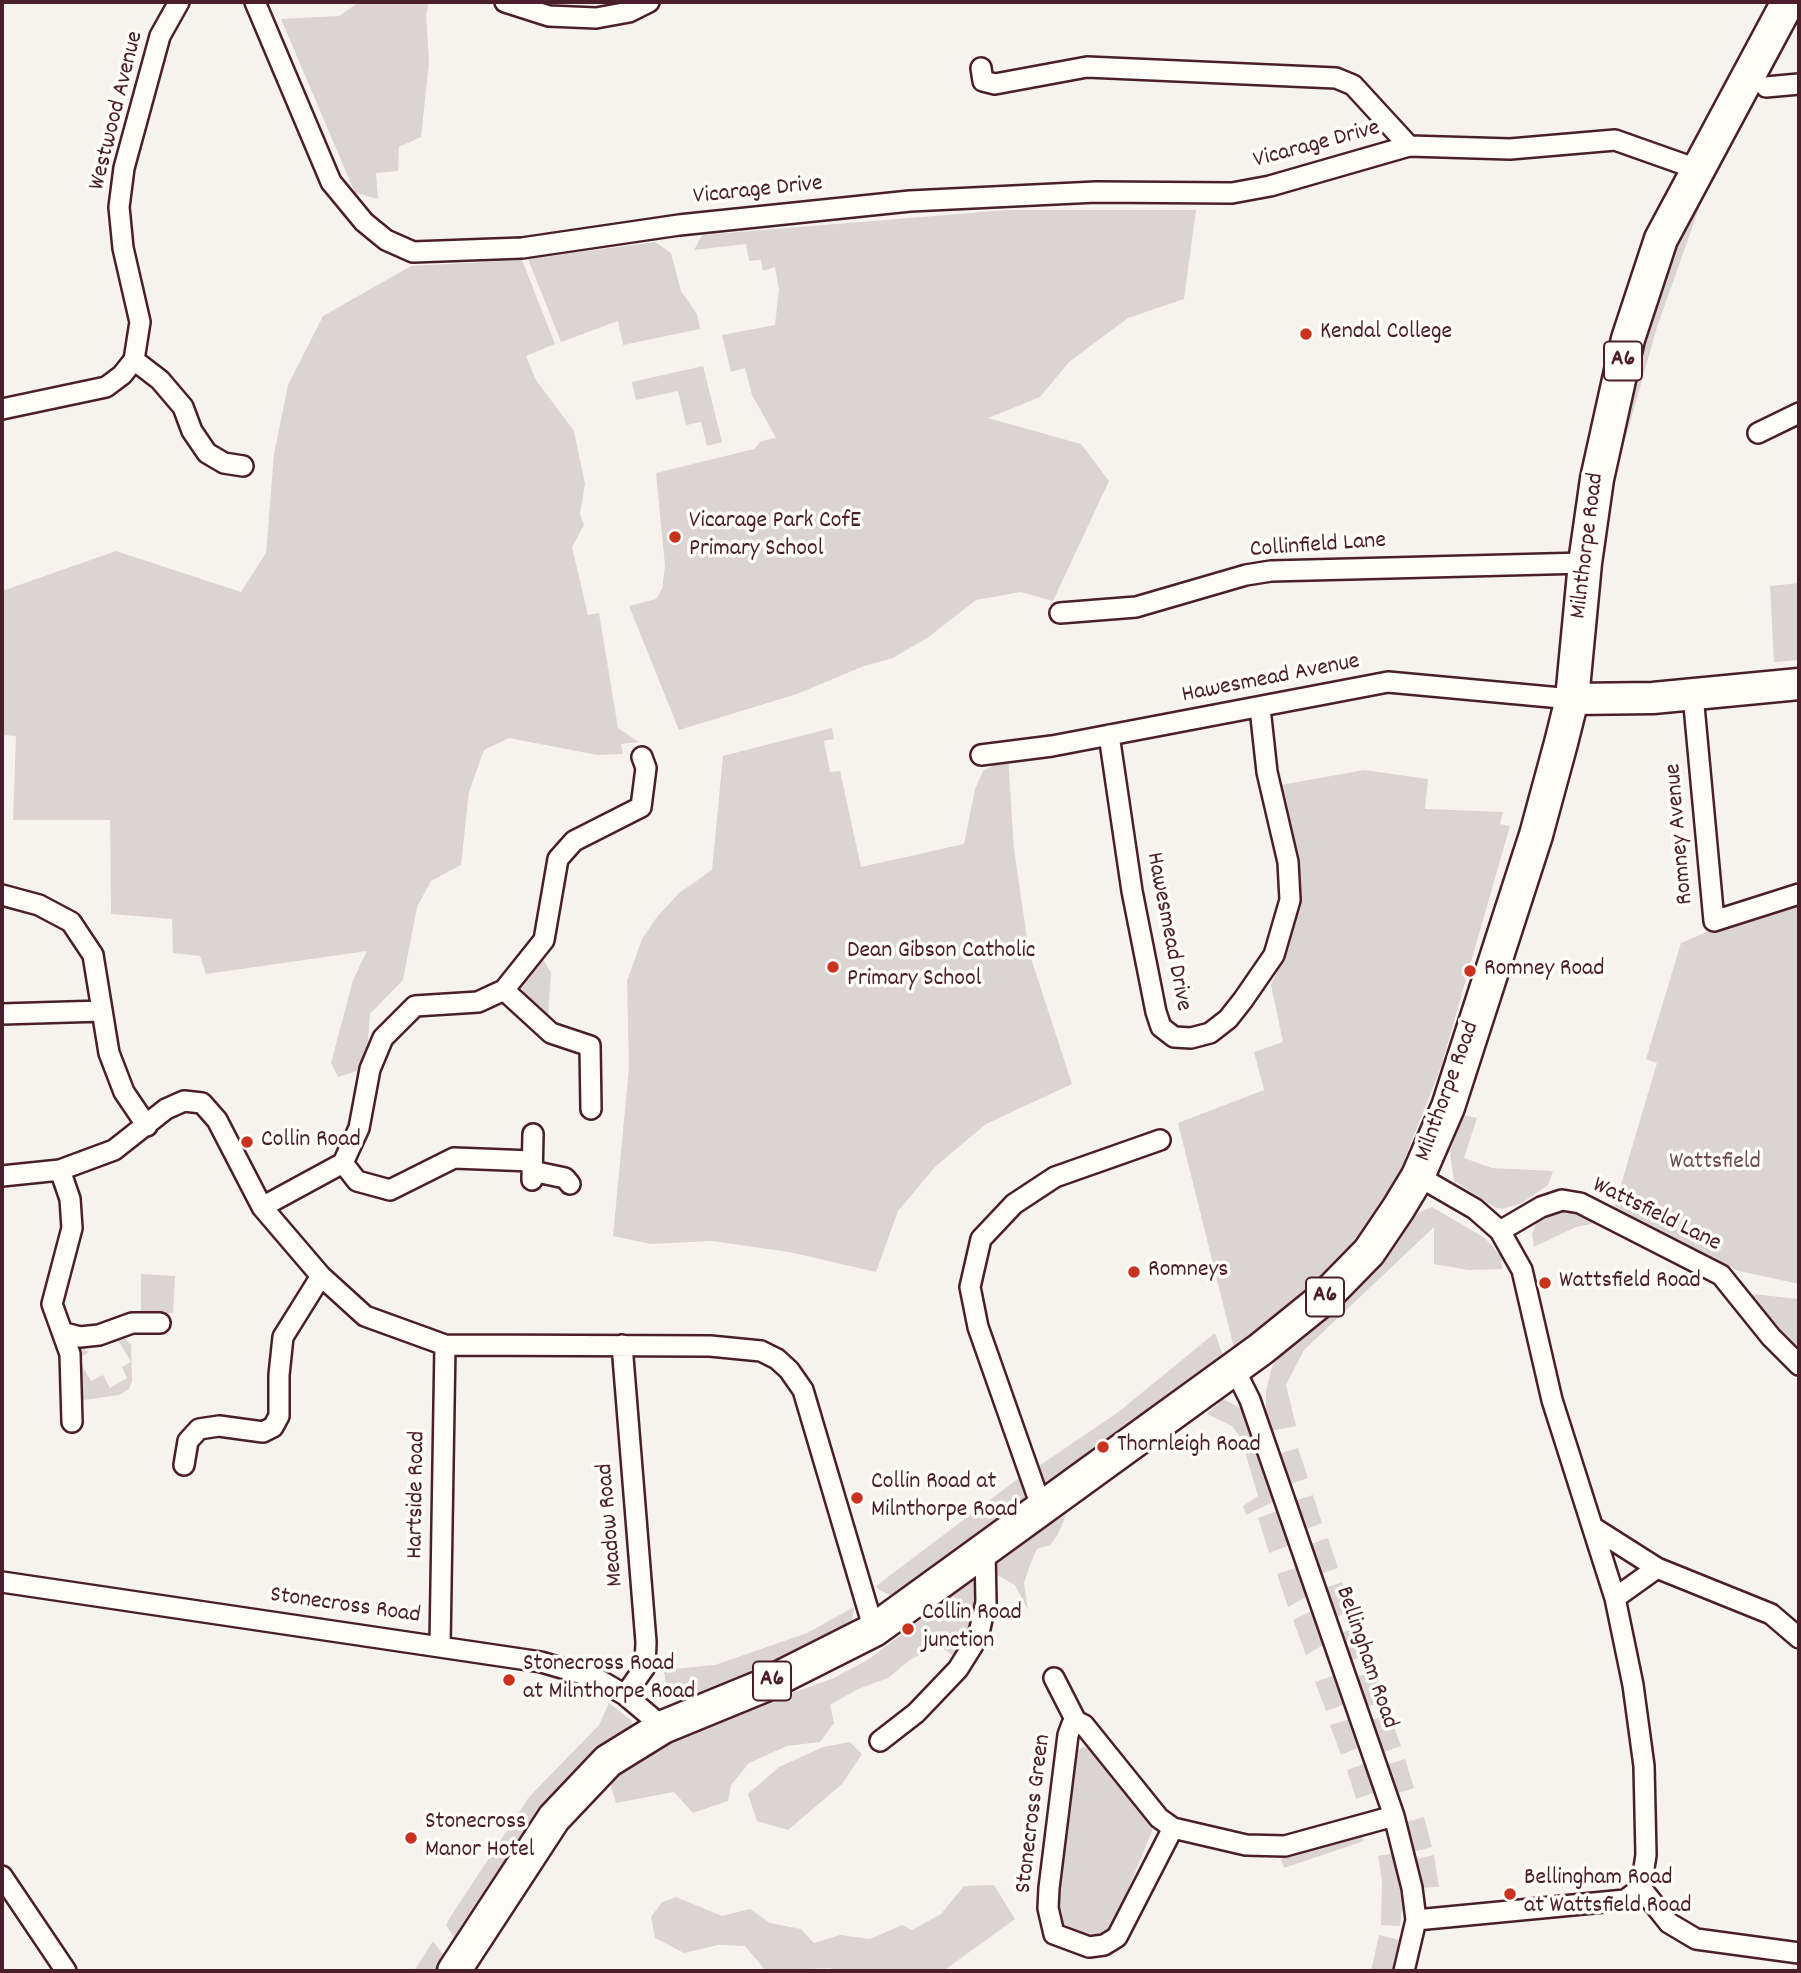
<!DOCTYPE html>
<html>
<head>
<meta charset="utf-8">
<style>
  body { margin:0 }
  #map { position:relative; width:1801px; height:1973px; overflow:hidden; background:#f6f3ef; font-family:Dekko,sans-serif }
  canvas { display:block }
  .frame { position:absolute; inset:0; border:4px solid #4a1f2b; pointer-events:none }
</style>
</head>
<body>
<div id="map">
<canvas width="1801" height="1973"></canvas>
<div class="frame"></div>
</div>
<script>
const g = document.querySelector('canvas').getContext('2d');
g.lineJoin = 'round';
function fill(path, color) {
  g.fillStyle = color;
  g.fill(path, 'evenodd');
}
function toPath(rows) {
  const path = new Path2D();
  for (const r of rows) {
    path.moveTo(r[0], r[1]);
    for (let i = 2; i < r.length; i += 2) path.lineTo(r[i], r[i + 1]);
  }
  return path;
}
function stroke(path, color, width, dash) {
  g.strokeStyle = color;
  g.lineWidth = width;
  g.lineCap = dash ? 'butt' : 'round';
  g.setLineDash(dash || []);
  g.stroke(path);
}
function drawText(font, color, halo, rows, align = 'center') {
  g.font = font + ' Dekko,sans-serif';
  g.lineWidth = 7;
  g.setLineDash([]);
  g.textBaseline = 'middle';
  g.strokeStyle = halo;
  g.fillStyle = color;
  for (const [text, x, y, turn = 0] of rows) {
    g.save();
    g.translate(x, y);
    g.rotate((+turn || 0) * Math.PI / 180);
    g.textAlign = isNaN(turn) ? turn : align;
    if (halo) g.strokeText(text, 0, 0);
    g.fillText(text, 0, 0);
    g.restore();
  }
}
fill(toPath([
  [359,2,429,2,426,15,429,62,421,137,399,147,398,171,376,173,378,199,355,193,281,19,339,16],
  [1720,149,1657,327,1622,451,1620,438,1628,395,1660,280],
  [1007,210,1196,210,1184,299,1128,318,1069,362,1040,397,988,418,1081,444,1109,481,1053,601,1021,592,976,600,930,636,893,658,864,666,797,694,679,730,629,606,656,599,662,589,665,566,656,473,754,449,761,441,776,438,752,395,745,368,731,372,722,335,775,325,779,289,775,267,763,271,761,260,749,261,746,244,694,250,702,235],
  [655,242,671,253,681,291,697,314,700,329,623,345,618,321,561,342,528,259],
  [522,260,555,344,526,356,536,380,574,431,585,484,580,514,584,525,572,547,588,615,599,613,618,728,639,742,621,744,623,754,597,755,509,738,484,750,469,792,461,865,431,881,417,907,403,980,370,1014,368,1042,357,1071,338,1077,331,1063,353,980,367,951,206,974,200,956,173,953,172,919,111,914,110,820,13,820,16,736,2,735,2,591,116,551,241,592,266,553,274,454,288,385,323,316,411,266],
  [703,366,722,442,707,446,701,422,686,425,678,391,636,400,632,382],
  [1799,583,1799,660,1774,662,1770,586],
  [832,728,834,739,824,741,830,772,840,771,861,867,964,844,975,789,983,771,1008,757,1014,849,1029,952,1072,1084,986,1124,936,1166,898,1211,876,1272,789,1252,712,1241,651,1244,613,1236,629,1068,627,981,642,939,657,917,679,893,712,870,723,756],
  [1364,770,1428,779,1425,809,1503,812,1500,824,1510,826,1441,1067,1401,1168,1410,1174,1364,1240,1300,1301,1235,1352,1178,1123,1264,1090,1254,1052,1283,1042,1271,985,1285,955,1298,902,1300,860,1281,785],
  [1799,903,1799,1284,1739,1271,1614,1208,1657,1063,1646,1059,1681,943,1718,927],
  [543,959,551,973,548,1019,526,999,522,988,525,977],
  [1463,1115,1477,1118,1464,1158,1492,1168,1553,1171,1548,1185,1522,1203,1502,1209,1494,1207,1454,1181,1450,1152],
  [1432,1207,1485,1238,1501,1256,1502,1269,1468,1270,1434,1264,1434,1227,1304,1350,1286,1385,1296,1426,1271,1431,1266,1419,1266,1391,1272,1367,1280,1355,1292,1341,1376,1268,1411,1216],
  [1557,1209,1576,1209,1600,1222,1576,1227,1534,1247,1532,1234,1537,1221],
  [141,1274,175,1276,173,1313,141,1315],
  [1753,1294,1799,1299,1799,1349,1755,1303],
  [1215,1333,1225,1361,1052,1489,1042,1486,1036,1468,1117,1413],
  [111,1335,126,1339,131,1345,132,1381,129,1389,119,1395,76,1401,73,1356,82,1348,89,1352,78,1359,91,1381,103,1375,110,1388,127,1378,122,1367,131,1362,116,1337,100,1346,99,1343],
  [1223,1399,1240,1408,1246,1416,1275,1501,1246,1515,1243,1506,1258,1496,1241,1438,1232,1426,1207,1414],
  [1298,1448,1308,1478,1287,1485,1278,1454],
  [1019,1478,1026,1502,905,1595,890,1595,879,1590,876,1586],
  [1313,1495,1322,1523,1304,1530,1294,1501],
  [1279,1510,1290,1545,1269,1553,1258,1518],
  [1066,1515,1057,1536,1050,1545,1037,1549,1030,1565,1024,1583,1028,1610,1015,1585,990,1571,1003,1551],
  [1328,1538,1338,1568,1320,1574,1310,1544],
  [1298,1567,1308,1596,1288,1607,1277,1574],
  [973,1572,996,1591,992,1634,981,1649,952,1655,938,1645,910,1660,888,1678,858,1689,830,1705,834,1723,820,1742,787,1746,749,1763,731,1785,728,1801,693,1813,674,1792,616,1803,609,1780,645,1752,741,1700,784,1696,834,1678,869,1659,966,1585],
  [1342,1582,1353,1611,1335,1617,1325,1588],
  [854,1607,851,1628,841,1635,693,1699,679,1698,666,1687,664,1670,715,1665,807,1633],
  [1314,1610,1325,1644,1306,1655,1293,1620],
  [1357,1627,1367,1655,1349,1661,1339,1634],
  [1375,1671,1385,1701,1366,1707,1356,1677],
  [1335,1675,1346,1704,1326,1711,1315,1682],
  [609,1703,632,1721,631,1728,463,1936,455,1939,446,1925,449,1919,529,1797,599,1725],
  [1389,1714,1401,1746,1381,1753,1369,1721],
  [1350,1719,1360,1747,1341,1755,1330,1725],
  [850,1742,862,1754,842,1784,788,1830,757,1821,748,1794,779,1767,823,1747],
  [1084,1747,1095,1749,1152,1825,1152,1831,1117,1916,1108,1930,1096,1935,1084,1934,1063,1924,1056,1904,1073,1752],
  [1405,1759,1414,1788,1396,1794,1386,1765],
  [1366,1763,1376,1792,1356,1799,1347,1770],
  [1424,1817,1432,1847,1413,1852,1406,1822],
  [1360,1832,1364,1841,1284,1868,1281,1859],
  [1395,1853,1402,1907,1400,1926,1381,1925,1382,1880,1378,1856],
  [1434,1855,1439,1887,1420,1888,1416,1859],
  [994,1885,1015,1919,946,1969,935,1971,832,1971,831,1968,766,1971,745,1946,718,1945,684,1953,655,1938,651,1917,662,1902,676,1897,722,1916,750,1909,770,1923,801,1929,814,1943,840,1935,870,1939,902,1925,912,1930,941,1914,964,1886],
  [1379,1935,1399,1940,1392,1971,1371,1971],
  [433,1941,443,1954,436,1971,414,1971]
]), '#dcd4d2');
const minor = toPath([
  [255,2,331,182,364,222,386,240,413,252,522,248,679,225,910,201,1096,192,1232,193,1270,186,1409,146,1510,149,1615,140,1697,169],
  [505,2,549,16,596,18,629,12,649,2],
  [981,68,983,81,995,84,1087,67,1336,78,1353,85,1409,146],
  [1766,87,1799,84],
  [134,360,160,380,183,407,192,431,207,453,224,463,243,466],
  [2,409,106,387,122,375,134,360,140,322,123,248,119,207,124,168,160,36,179,2],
  [1758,433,1799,413],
  [1060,613,1136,607,1246,575,1271,571,1585,563],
  [1693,695,1714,921,1799,894],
  [1109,735,1132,891,1156,1012,1161,1027,1174,1037,1191,1038,1210,1033,1228,1019,1243,1000,1274,955,1290,900,1288,862,1267,772,1260,708],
  [981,755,1052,746,1388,682,1572,699],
  [2,895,39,905,71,922,93,955,109,1053,124,1092,147,1126],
  [504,990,551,1033,590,1046,591,1109],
  [2,1014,102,1011],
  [343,1163,357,1181,390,1190,454,1158,532,1161],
  [60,1170,70,1199,72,1228,52,1304,70,1354,72,1422],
  [532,1171,565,1178,570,1184],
  [2,1176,60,1170,114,1150,166,1109,184,1101,202,1103,217,1120,262,1207,321,1276,365,1316,445,1345,710,1346,761,1351,777,1359,789,1370,803,1390,874,1630],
  [532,1180,533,1134],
  [262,1207,343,1163,359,1128,370,1069,383,1038,415,1006,478,1002,504,990,544,940,558,859,574,841,641,807,646,768,642,757],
  [1500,1231,1541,1207,1562,1200,1580,1203,1721,1275,1771,1337,1799,1365],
  [65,1333,80,1337,99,1335,132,1323,160,1323],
  [622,1345,646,1642,645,1667,625,1695],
  [1234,1368,1250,1400,1394,1816,1412,1888,1416,1920,1404,1971],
  [184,1465,188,1441,199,1429,219,1426,263,1432,273,1427,279,1416,279,1375,283,1337,321,1276],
  [1042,1509,978,1327,970,1287,981,1239,1014,1204,1055,1177,1160,1140],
  [1594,1528,1657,1568,1771,1614,1799,1638],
  [2,1582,541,1662,596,1678,625,1695,663,1727],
  [1615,1598,1657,1568],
  [440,1645,445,1345],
  [1054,1678,1076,1721,1072,1724,1068,1735,1049,1888,1048,1908,1054,1934,1089,1947,1104,1945,1117,1937,1173,1828,1246,1845,1285,1846,1394,1816],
  [1076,1721,1084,1725,1159,1818,1173,1828],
  [880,1741,916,1713,958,1669,978,1637,986,1602,985,1551],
  [2,1876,66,1971],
  [1641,1888,1669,1923,1696,1939,1799,1953],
  [1416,1920,1625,1900,1641,1888,1646,1855,1644,1766,1633,1685,1615,1598,1552,1400,1522,1270,1500,1231,1475,1209,1418,1176]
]);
const primary = toPath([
  [1572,699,1653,698,1799,684]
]);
const trunk = toPath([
  [454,1971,554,1818,608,1761,663,1727,763,1686,874,1630,1261,1349,1324,1298,1369,1252,1398,1209,1418,1176,1448,1107,1536,835,1561,743,1572,699,1585,563,1597,479,1628,339,1661,239,1788,2]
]);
stroke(minor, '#4a1f2b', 24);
stroke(primary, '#4a1f2b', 35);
stroke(trunk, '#4a1f2b', 37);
stroke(minor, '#fdfcf7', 19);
stroke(primary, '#fdfcf7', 30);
stroke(trunk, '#fdfcf7', 32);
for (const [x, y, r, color] of [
  [1306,334,7,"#c8321e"],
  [675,537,7,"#c8321e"],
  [833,967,7,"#c8321e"],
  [1470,971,7,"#c8321e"],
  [247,1142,7,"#c8321e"],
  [1134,1272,7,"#c8321e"],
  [1545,1283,7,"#c8321e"],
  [1103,1447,7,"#c8321e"],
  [857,1498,7,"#c8321e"],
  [908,1629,7,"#c8321e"],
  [509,1680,7,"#c8321e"],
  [411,1838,7,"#c8321e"],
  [1510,1894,7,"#c8321e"]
]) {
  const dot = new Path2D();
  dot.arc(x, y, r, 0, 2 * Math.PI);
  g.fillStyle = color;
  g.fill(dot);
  stroke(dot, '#fdfcf7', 2.5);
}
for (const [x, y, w] of [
  [1623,361,38],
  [1325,1297,38],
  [772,1681,38]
]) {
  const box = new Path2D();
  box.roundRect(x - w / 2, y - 19.5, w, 39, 5);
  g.fillStyle = '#fdfcf7';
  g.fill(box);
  stroke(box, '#4a1f2b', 2);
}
drawText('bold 23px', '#4a1f2b', null, [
  ["A6",1623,361],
  ["A6",1325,1297],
  ["A6",772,1681]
]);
drawText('24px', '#4a1f2b', '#fdfcf7', [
  ["Westwood Avenue",118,111,-76],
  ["Vicarage Drive",1317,146,-15],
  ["Vicarage Drive",758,192,-6],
  ["Milnthorpe Road",1589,546,-83],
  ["Collinfield Lane",1318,547,-4],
  ["Hawesmead Avenue",1271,680,-11],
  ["Romney Avenue",1681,834,-95],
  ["Hawesmead Drive",1167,932,79],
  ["Milnthorpe Road",1449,1092,-70],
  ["Wattsfield Lane",1656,1216,26],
  ["Hartside Road",418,1495,-89],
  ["Meadow Road",612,1525,-95],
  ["Stonecross Road",345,1607,8],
  ["Bellingham Road",1365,1658,71],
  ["Stonecross Green",1035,1814,-83]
]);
drawText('24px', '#4a1f2b', '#fdfcf7', [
  ["Kendal College",1320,334],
  ["Vicarage Park CofE",689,523],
  ["Primary School",689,551],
  ["Dean Gibson Catholic",847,953],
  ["Primary School",847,981],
  ["Romney Road",1484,971],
  ["Collin Road",261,1142],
  ["Romneys",1148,1272],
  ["Wattsfield Road",1559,1283],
  ["Thornleigh Road",1117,1447],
  ["Collin Road at",871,1484],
  ["Milnthorpe Road",871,1512],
  ["Collin Road",922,1615],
  ["junction",922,1643],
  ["Stonecross Road",523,1666],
  ["at Milnthorpe Road",523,1694],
  ["Stonecross",425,1824],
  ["Manor Hotel",425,1852],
  ["Bellingham Road",1524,1880],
  ["at Wattsfield Road",1524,1908]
], 'left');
drawText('24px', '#6e4c55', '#fdfcf7', [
  ["Wattsfield",1715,1164]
]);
</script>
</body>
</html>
